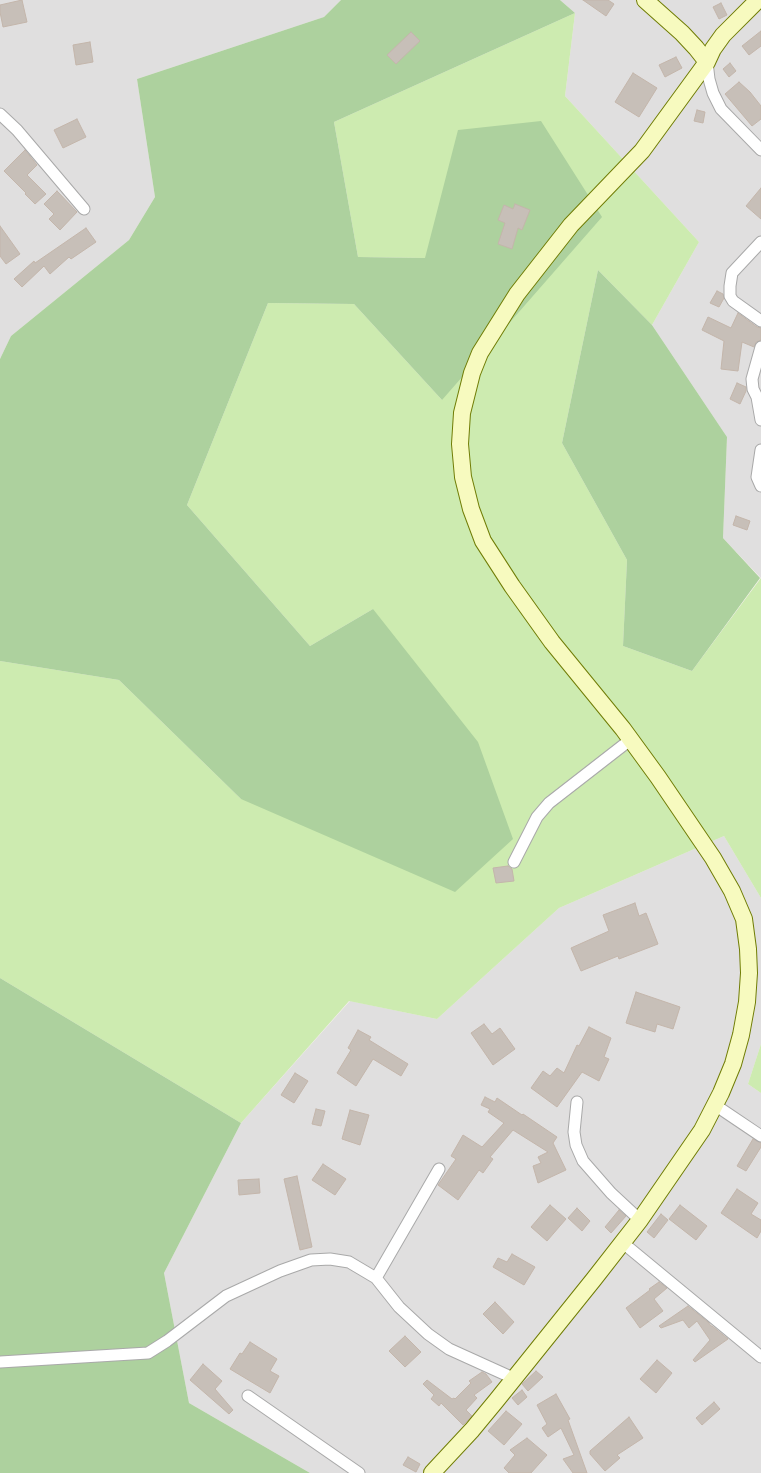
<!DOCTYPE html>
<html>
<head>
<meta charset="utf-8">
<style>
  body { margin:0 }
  canvas { display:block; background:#f2efe9 }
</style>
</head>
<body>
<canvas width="761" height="1473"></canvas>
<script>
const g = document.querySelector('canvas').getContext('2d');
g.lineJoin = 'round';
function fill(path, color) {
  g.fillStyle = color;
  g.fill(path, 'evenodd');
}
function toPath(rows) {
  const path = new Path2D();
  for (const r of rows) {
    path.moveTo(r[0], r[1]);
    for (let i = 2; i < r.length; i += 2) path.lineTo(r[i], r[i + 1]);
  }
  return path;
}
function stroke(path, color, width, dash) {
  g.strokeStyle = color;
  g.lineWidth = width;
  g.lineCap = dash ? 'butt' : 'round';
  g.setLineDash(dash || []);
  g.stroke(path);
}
fill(toPath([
  [0,0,341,0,324,17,137,79,155,197,129,240,11,336,0,359],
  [560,0,761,0,761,578,723,538,727,437,652,325,699,242,565,96,575,13],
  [724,836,761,898,761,1044,748,1084,761,1093,761,1473,310,1473,189,1403,164,1273,241,1123,350,1001,437,1019,559,908]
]), '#e0dfdf');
fill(toPath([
  [575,13,565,96,699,242,652,325,598,270,562,443,627,560,623,646,692,671,761,578,761,898,724,836,559,908,437,1019,349,1001,241,1123,0,978,0,661,119,680,241,799,373,609,310,646,187,505,268,303,354,304,442,400,425,258,358,257,334,122],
  [761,1044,761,1093,748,1084]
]), '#cdebb0');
fill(toPath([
  [341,0,560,0,575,13,334,122,358,257,425,258,458,130,541,121,602,217,442,400,354,304,268,303,187,505,310,646,373,609,478,742,513,839,455,892,241,799,119,680,0,661,0,359,11,336,129,240,155,197,137,79,324,17],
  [598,270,652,325,727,437,723,538,760,578,692,671,623,646,627,560,562,443],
  [0,978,241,1123,164,1273,189,1403,310,1473,0,1473]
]), '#add19e');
const building = toPath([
  [22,0,27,22,3,27,0,12,0,5,22,0],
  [583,0,608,0,614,4,606,16,583,0],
  [721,3,727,15,719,19,713,7,721,3],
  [761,31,761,46,749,55,742,46,761,31],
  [411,32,420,41,396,64,387,55,411,32],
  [90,42,93,62,76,65,73,45,90,42],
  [676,57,682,68,665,77,659,65,676,57],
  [730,63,736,71,729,77,723,69,730,63],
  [633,73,657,88,639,117,615,102,633,73],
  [739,82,750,92,761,106,761,119,752,126,725,94,739,82],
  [697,110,705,112,703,123,694,121,697,110],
  [77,119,86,137,63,148,54,130,77,119],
  [25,150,37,165,27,175,46,194,35,204,25,194,26,193,4,171,25,150],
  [761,188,761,219,746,206,761,188],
  [57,191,77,212,60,230,49,219,54,214,44,204,57,191],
  [515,204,530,210,522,230,518,228,512,249,498,244,505,223,498,220,504,205,513,209,515,204],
  [0,226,20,254,6,264,0,256,0,226],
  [86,228,96,242,71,259,69,257,50,274,44,266,22,287,14,279,34,261,35,263,86,228],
  [717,291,723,294,724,298,719,307,710,303,717,291],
  [738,313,757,327,761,328,761,340,756,342,754,347,742,342,738,371,721,369,724,341,702,330,708,317,731,328,738,313],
  [737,383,746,387,746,391,740,404,730,399,737,383],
  [736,516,750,521,747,530,733,525,736,516],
  [508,866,512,869,514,881,496,883,493,868,508,866],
  [635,903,639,916,646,913,658,944,619,959,618,956,581,971,571,948,609,931,603,915,635,903],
  [636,992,680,1007,673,1029,657,1024,655,1032,626,1023,636,992],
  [484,1024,492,1034,500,1028,515,1049,493,1065,471,1033,484,1024],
  [589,1027,611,1038,604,1057,609,1059,599,1081,582,1072,557,1107,531,1088,543,1071,550,1076,557,1068,564,1073,577,1045,579,1046,589,1027],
  [358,1030,371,1037,369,1040,408,1064,401,1076,373,1059,356,1086,337,1073,351,1050,348,1048,358,1030],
  [295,1073,308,1081,294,1103,281,1095,295,1073],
  [485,1097,495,1102,497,1098,522,1115,523,1114,557,1137,553,1143,566,1170,538,1183,533,1166,541,1163,538,1157,548,1152,513,1130,490,1157,493,1159,483,1173,479,1170,458,1200,438,1185,456,1159,451,1156,463,1135,482,1147,504,1123,488,1112,490,1109,481,1105,485,1097],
  [316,1109,325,1111,321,1126,312,1124,316,1109],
  [350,1110,369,1115,360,1145,342,1139,350,1110],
  [753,1139,761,1143,761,1147,746,1171,737,1166,753,1139],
  [323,1164,346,1179,335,1195,312,1180,323,1164],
  [297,1176,312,1247,300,1250,284,1179,297,1176],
  [259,1179,260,1193,239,1195,238,1180,259,1179],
  [737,1189,758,1203,751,1214,761,1220,761,1231,757,1238,721,1213,737,1189],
  [550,1205,566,1219,547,1241,531,1227,550,1205],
  [680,1205,707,1226,696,1240,669,1219,680,1205],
  [577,1208,590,1221,582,1231,568,1218,577,1208],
  [619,1210,626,1216,611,1233,605,1227,619,1210],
  [661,1214,668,1220,654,1238,647,1232,661,1214],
  [512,1254,535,1267,524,1285,493,1267,498,1258,507,1262,512,1254],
  [659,1282,667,1288,654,1299,663,1311,640,1328,626,1308,650,1290,649,1289,659,1282],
  [495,1302,514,1322,503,1334,483,1314,495,1302],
  [688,1306,708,1322,711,1326,712,1326,728,1339,695,1362,693,1360,710,1340,697,1321,689,1328,683,1320,661,1328,659,1326,688,1306],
  [405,1336,421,1352,405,1367,389,1351,405,1336],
  [250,1342,277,1359,270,1371,279,1376,270,1393,230,1369,240,1353,242,1354,250,1342],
  [657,1360,672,1373,656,1393,640,1379,657,1360],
  [203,1364,222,1381,215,1389,233,1410,229,1414,190,1380,203,1364],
  [536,1371,543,1377,528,1391,522,1384,536,1371],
  [482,1372,486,1374,492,1382,474,1395,477,1398,466,1410,472,1416,463,1425,441,1403,439,1406,431,1399,434,1395,423,1384,427,1380,452,1399,454,1398,455,1399,471,1383,469,1381,482,1372],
  [522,1390,527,1397,518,1405,512,1398,522,1390],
  [556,1394,570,1419,568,1420,587,1473,573,1473,563,1459,574,1455,561,1428,548,1437,542,1428,547,1424,537,1405,556,1394],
  [714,1402,720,1409,702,1425,696,1418,714,1402],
  [506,1411,522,1424,504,1445,488,1431,506,1411],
  [629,1417,643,1438,617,1455,620,1458,605,1471,590,1454,590,1451,629,1417],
  [527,1438,547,1455,531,1473,509,1473,504,1468,515,1455,510,1450,527,1438],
  [408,1457,420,1464,416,1472,403,1465,408,1457]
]);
fill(building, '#c7bfb8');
stroke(building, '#c4b6ab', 1);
const street = toPath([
  [707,62,709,79,713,93,721,109,761,150],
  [0,114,17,130,84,209],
  [761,242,732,273,730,286,730,296,733,301,761,321],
  [761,347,752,379,753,389,757,397,761,420],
  [761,486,757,477,761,450],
  [514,862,537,817,549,803,630,740],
  [577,1102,574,1132,576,1145,583,1161,611,1193,640,1220],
  [715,1105,761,1136],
  [623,1243,761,1357],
  [376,1278,439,1169],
  [0,1362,148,1353,167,1341,226,1296,280,1271,311,1260,330,1259,349,1262,376,1278,399,1307,428,1334,449,1349,513,1378],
  [248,1396,359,1473]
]);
const secondary = toPath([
  [645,0,682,33,696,48,707,62],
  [432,1473,472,1430,496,1401,594,1279,640,1220,702,1130,721,1093,733,1064,741,1035,747,1002,749,973,748,949,744,919,732,891,713,858,658,777,623,729,552,642,512,586,483,541,471,509,463,477,460,444,462,413,472,373,480,353,517,294,571,225,642,151,707,62,713,49,723,35,758,0]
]);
stroke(street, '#a9a9a9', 13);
stroke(secondary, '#707d05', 18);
stroke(street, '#fff', 11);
stroke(secondary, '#f7fabf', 16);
</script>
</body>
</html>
